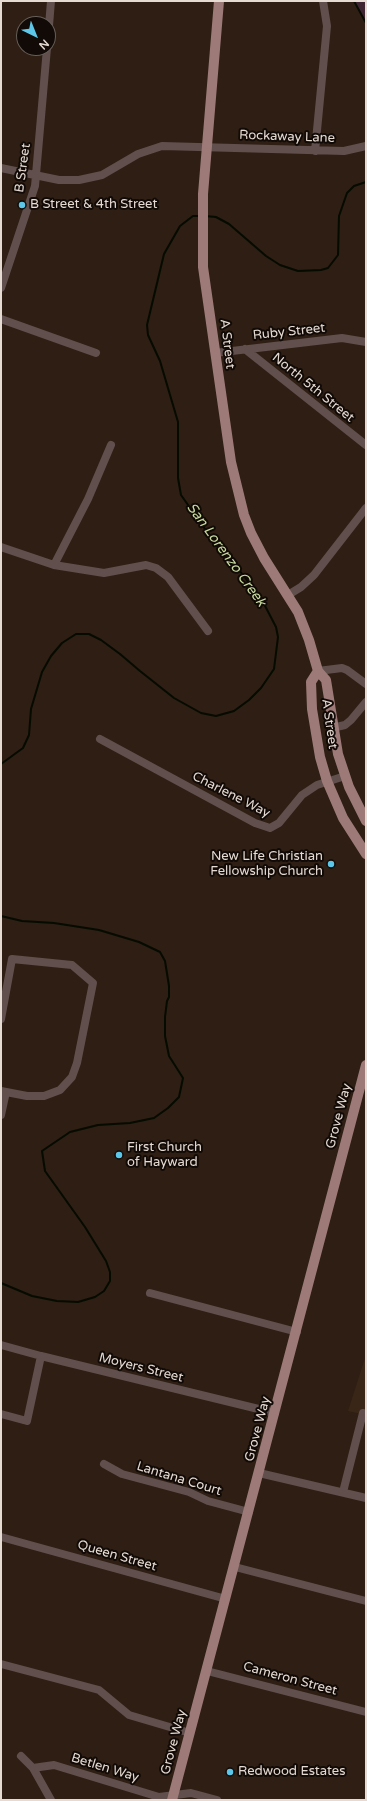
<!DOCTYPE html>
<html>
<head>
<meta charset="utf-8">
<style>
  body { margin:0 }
  #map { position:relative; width:367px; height:1801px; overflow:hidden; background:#2e1e13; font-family:"Varela Round",sans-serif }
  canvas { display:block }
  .frame { position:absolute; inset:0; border:2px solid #e6dbd3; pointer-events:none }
  .north { position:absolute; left:16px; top:16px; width:40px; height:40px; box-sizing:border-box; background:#110a06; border:1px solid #665e58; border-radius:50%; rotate:137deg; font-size:11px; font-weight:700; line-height:16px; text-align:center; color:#e6dbd3 }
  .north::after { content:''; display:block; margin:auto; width:14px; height:18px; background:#5cc7e8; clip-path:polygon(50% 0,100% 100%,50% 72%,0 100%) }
</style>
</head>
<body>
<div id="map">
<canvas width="367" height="1801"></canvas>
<div class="frame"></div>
<div class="north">N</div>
</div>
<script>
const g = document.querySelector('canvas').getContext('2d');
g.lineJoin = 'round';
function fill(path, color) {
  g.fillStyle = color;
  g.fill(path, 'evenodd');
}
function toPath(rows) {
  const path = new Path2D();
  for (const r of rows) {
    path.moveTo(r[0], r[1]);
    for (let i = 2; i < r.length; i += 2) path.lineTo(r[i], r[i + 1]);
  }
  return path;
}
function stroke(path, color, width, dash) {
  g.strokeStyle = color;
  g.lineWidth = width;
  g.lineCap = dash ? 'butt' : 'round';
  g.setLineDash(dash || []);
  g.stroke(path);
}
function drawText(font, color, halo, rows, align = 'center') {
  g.font = font + ' "Varela Round",sans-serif';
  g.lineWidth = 4;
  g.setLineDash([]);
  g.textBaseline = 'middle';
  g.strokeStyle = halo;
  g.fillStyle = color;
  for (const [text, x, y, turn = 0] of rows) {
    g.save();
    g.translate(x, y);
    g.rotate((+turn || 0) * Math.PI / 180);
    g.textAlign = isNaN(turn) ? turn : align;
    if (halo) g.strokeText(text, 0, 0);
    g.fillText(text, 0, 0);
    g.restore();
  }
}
fill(toPath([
  [366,1355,366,1415,348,1411]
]), '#3a2617');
fill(toPath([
  [354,1,366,1,366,23,358,9]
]), '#3f2431');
stroke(toPath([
  [354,1,366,23],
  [205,216,216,217,229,224,266,256,280,265,298,271,321,270,328,268,338,255,339,216,347,193,354,186,366,182],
  [1,764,23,748,29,735,31,709,42,672,51,656,62,643,76,634,89,634,101,640,120,654,140,671,174,698,201,713,216,716,234,711,249,700,261,688,274,669,278,637,276,627,262,600,230,558,217,546,181,495,178,478,178,422,160,361,148,335,147,325,164,254,180,226,193,216,199,216],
  [1,916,22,921,54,923,99,930,139,942,160,952,165,961,169,986,169,997,167,1001,165,1017,165,1036,169,1056,183,1078,179,1097,168,1108,154,1118,130,1123,98,1125,70,1132,42,1151,45,1171,85,1227,106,1261,110,1272,110,1281,104,1291,95,1297,78,1302,57,1301,32,1296,1,1283]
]), '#060b00', 2);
stroke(toPath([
  [48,38,51,1],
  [315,151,327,26,323,1],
  [1,168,59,180,79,180,102,175,138,154,162,146,344,151,366,146],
  [1,288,35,186,47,48],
  [1,319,96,353],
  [245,349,366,445],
  [215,353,342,338,366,342],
  [1,547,54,565,104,573,146,565,156,568,168,577,208,631],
  [54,565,88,499,111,445],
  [288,595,301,587,314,575,366,508],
  [318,671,342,668,347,670,366,684],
  [332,728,345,725,351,720,366,702],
  [100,739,255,823,270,828,279,823,302,795,317,785,345,776],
  [1,1019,12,959,72,965,93,983,77,1063,72,1077,60,1090,44,1096,27,1096,1,1091],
  [1,1115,6,1092],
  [150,1293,297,1332],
  [1,1345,41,1356,275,1413],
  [1,1414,27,1421,41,1356],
  [104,1464,122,1474,189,1492,208,1501,249,1512],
  [259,1473,366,1498],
  [343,1492,363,1413],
  [1,1537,226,1599],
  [235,1567,366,1601],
  [1,1664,99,1690,129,1715,190,1733],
  [207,1671,366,1712],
  [21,1756,33,1768,51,1800],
  [33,1768,54,1765,159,1797,191,1793,217,1800]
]), '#604f4d', 8);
stroke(toPath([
  [219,1,203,194,203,267,231,462,244,515,251,533,264,558,298,612,309,640,318,671,326,680,338,754,349,787,366,821],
  [318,671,311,682,312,709,320,757,327,781,343,818,366,854],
  [172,1800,366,1065]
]), '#9d7a78', 10);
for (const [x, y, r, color] of [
  [22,205,4,"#5cc7e8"],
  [331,864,4,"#5cc7e8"],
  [119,1155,4,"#5cc7e8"],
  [230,1772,4,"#5cc7e8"]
]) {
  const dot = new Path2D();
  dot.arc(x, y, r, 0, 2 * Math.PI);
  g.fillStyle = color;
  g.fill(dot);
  stroke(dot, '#110a06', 1.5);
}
drawText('13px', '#e6dbd3', '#110a06', [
  ["Rockaway Lane",287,137,2],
  ["B Street",23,168,-82],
  ["Ruby Street",289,332,-6],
  ["A Street",227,344,83],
  ["North 5th Street",313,388,39],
  ["A Street",329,724,82],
  ["Charlene Way",231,795,27],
  ["Grove Way",339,1116,-75],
  ["Moyers Street",141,1368,14],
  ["Grove Way",258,1429,-75],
  ["Lantana Court",179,1479,17],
  ["Queen Street",117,1556,16],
  ["Cameron Street",290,1679,15],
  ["Grove Way",174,1742,-75],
  ["Betlen Way",105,1768,17]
]);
drawText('13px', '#e6dbd3', '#110a06', [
  ["B Street & 4th Street",30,205],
  ["New Life Christian",323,857,"right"],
  ["Fellowship Church",323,872,"right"],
  ["First Church",127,1148],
  ["of Hayward",127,1163],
  ["Redwood Estates",238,1772]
], 'left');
drawText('italic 14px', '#c9db9f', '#110a06', [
  ["San Lorenzo Creek",226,555,54]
]);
</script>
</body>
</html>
